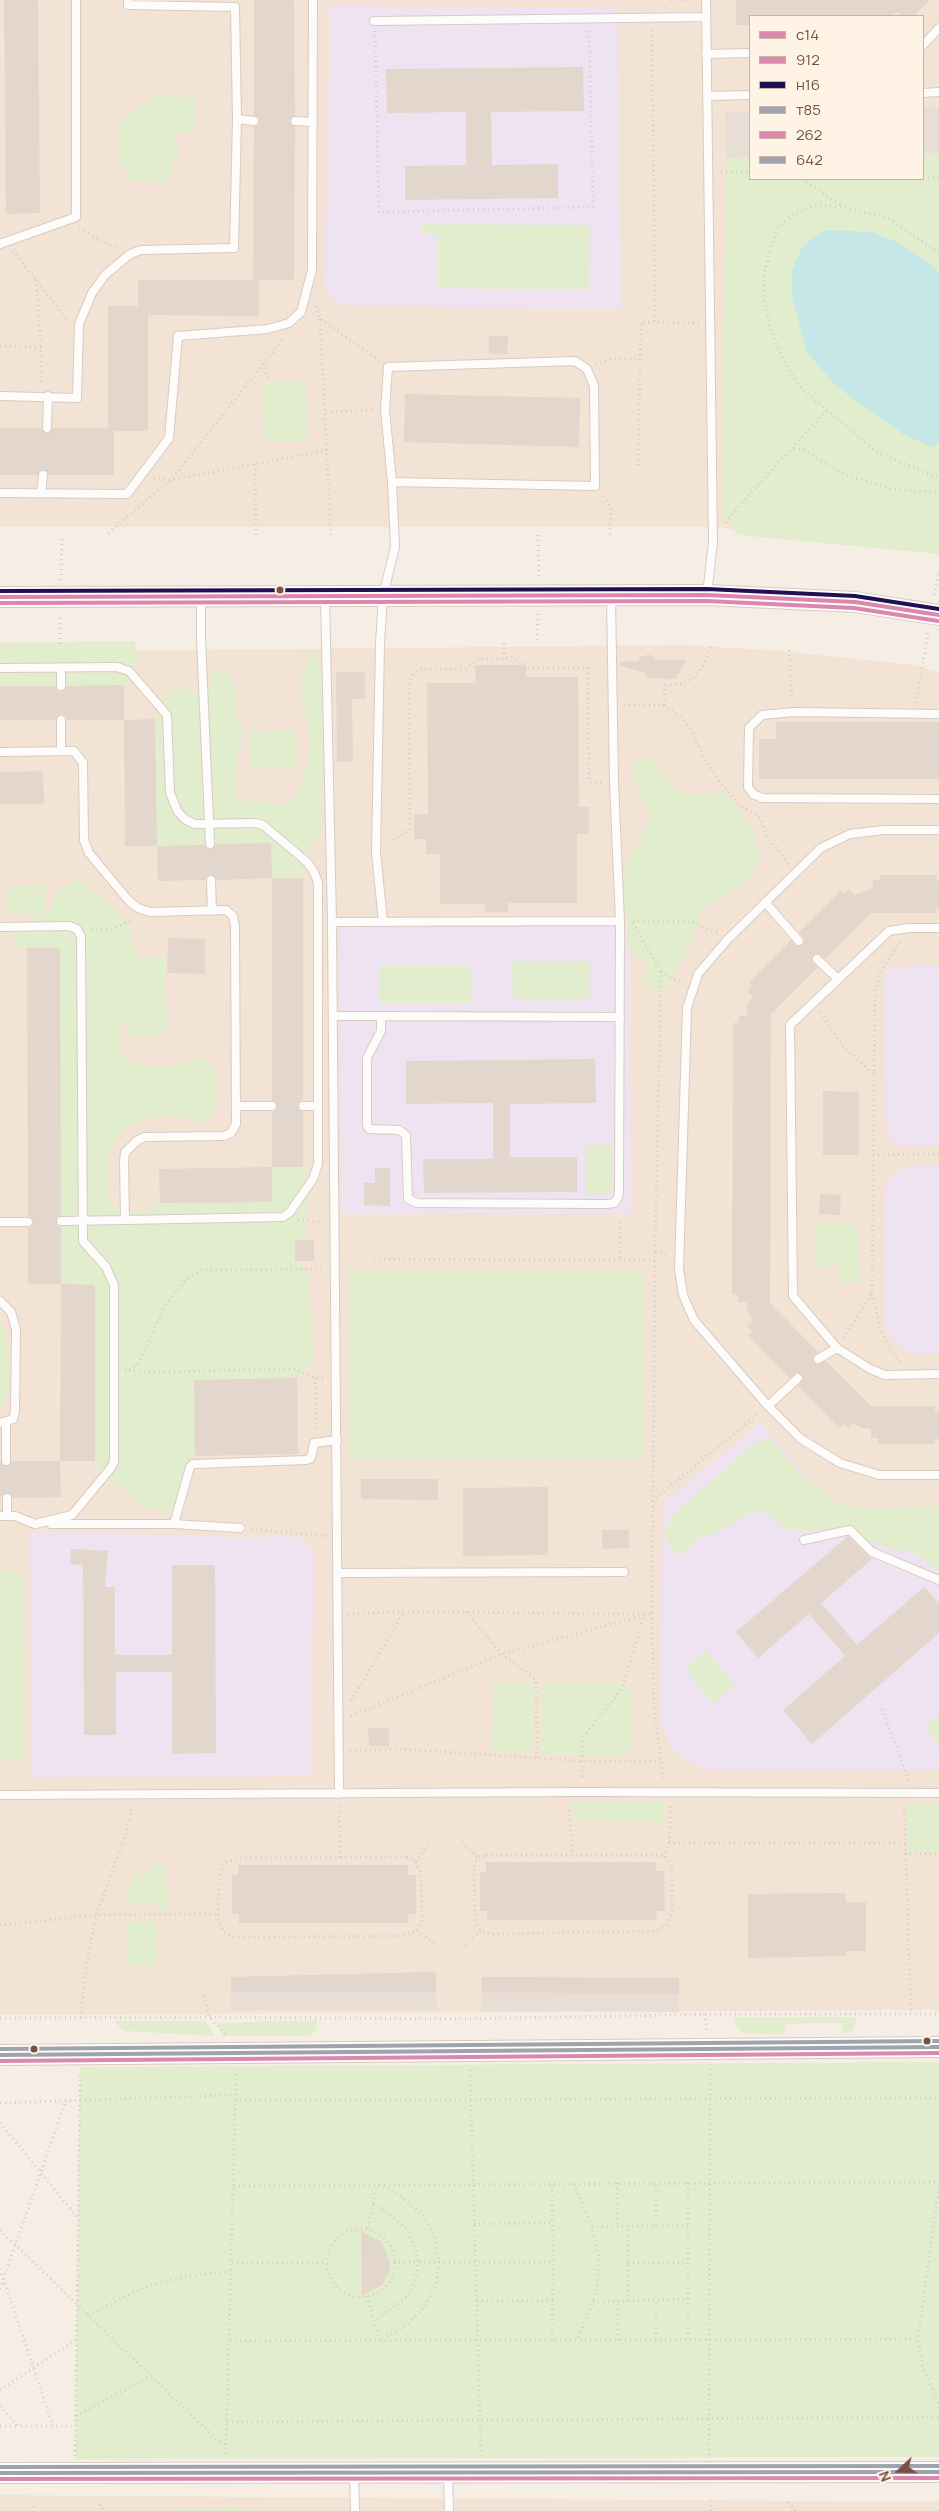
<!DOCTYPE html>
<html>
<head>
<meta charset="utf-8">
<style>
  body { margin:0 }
  #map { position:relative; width:939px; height:2511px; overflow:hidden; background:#f6eee5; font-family:Manrope,sans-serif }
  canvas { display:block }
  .legend { position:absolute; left:749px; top:15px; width:175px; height:165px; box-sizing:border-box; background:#fff3e5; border:1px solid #c8b3a5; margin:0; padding:6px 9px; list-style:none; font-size:15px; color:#755244 }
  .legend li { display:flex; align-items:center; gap:10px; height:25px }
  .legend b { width:25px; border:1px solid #c8b3a5 }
  .north { position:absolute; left:874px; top:2446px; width:50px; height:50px; -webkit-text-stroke:4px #fff3e5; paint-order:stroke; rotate:249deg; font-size:14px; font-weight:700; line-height:20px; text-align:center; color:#755244 }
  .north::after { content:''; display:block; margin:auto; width:18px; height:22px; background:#755244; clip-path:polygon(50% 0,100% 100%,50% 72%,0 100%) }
</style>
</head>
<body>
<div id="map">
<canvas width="939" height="2511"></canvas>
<ul class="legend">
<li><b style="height:6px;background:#dc88ae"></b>с14</li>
<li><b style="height:6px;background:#dc88ae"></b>912</li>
<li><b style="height:6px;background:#1f1051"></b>н16</li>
<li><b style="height:6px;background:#9fa3ab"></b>т85</li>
<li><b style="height:6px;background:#dc88ae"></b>262</li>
<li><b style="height:6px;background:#9fa3ab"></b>642</li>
</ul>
<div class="north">N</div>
</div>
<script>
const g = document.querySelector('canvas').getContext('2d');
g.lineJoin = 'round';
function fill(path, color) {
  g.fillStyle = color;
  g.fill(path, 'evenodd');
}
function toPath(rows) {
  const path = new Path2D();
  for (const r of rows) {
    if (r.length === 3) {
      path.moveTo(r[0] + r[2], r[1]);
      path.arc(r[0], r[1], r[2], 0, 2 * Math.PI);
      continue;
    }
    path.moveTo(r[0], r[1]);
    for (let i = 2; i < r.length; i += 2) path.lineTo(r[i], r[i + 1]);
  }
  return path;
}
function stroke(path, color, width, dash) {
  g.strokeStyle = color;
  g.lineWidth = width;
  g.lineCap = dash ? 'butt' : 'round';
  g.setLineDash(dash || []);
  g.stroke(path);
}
fill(toPath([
  [0,0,939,0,939,549,713,527,0,527],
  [750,16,923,16,923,179,750,179],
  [685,645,781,651,914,665,939,672,939,2010,0,2015,0,652],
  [0,2495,939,2502,939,2511,0,2511]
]), '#f3e3d4');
fill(toPath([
  [923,107,939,107,939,153,923,153],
  [750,111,750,157,726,158,725,112],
  [436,1972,437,2010,231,2010,231,1977],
  [482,1977,679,1978,679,2012,481,2011]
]), '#e9ded6');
fill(toPath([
  [330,6,618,8,621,310,344,305,332,298,325,289],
  [340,925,630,925,631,1213,341,1213],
  [939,965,939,1146,899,1145,889,1137,886,1125,884,980,886,972,892,967],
  [939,1165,939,1353,915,1353,903,1350,892,1341,885,1327,885,1190,892,1175,904,1167],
  [760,1423,828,1502,939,1545,939,1769,707,1769,688,1761,673,1749,660,1723,663,1509,666,1501,672,1495],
  [30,1531,240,1537,298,1536,313,1550,312,1776,32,1777]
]), '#f0e3f1');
fill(toPath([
  [156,95,196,98,194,134,176,133,173,140,180,143,179,155,172,156,171,183,128,181,127,169,119,164,118,122],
  [923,153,939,153,939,554,738,535,722,513,726,158,750,157,750,179,923,179],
  [422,224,590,225,589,290,438,288,438,235,422,234],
  [306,381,308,441,265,442,263,382],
  [135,641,137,659,133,675,124,685,0,686,0,643],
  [312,654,317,655,322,667,325,760,322,797,322,821,319,834,302,858,303,878,272,878,270,843,157,846,155,719,161,696,180,688,200,693,205,691,209,688,215,671,224,668,236,689,236,708,243,731,238,754,234,796,249,803,264,801,279,805,289,803,295,797,309,762,309,728,301,695,303,670],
  [295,730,296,767,251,769,249,732],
  [643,758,651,760,674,787,684,793,700,796,716,792,724,793,730,798,751,828,760,855,753,873,741,887,716,899,701,910,691,944,668,985,660,989,651,989,642,982,642,975,650,971,647,960,632,954,626,945,627,923,621,895,625,869,649,823,651,816,631,773,631,766,636,760],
  [77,880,82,882,124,918,134,940,135,957,165,956,167,1035,129,1036,128,1017,120,1034,119,1046,123,1058,132,1064,158,1067,192,1062,206,1056,214,1072,217,1085,215,1109,209,1119,198,1122,177,1116,149,1118,132,1125,118,1136,111,1147,107,1171,107,1198,109,1204,123,1212,138,1212,160,1203,272,1202,272,1167,303,1167,308,1163,306,1237,299,1257,302,1269,308,1274,314,1363,297,1378,194,1380,195,1456,186,1467,183,1475,185,1498,178,1508,170,1510,154,1509,140,1505,125,1489,102,1477,97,1471,95,1461,95,1285,61,1284,60,948,18,947,13,938,15,925,24,920,44,916,45,913,7,914,7,886,45,884,46,913,50,910,58,889],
  [512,962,590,962,590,999,513,999],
  [380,965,472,965,472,1003,380,1003],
  [612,1144,612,1194,585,1195,585,1145],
  [816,1224,858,1224,859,1283,839,1284,838,1266,816,1267],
  [350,1271,643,1271,643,1460,350,1460],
  [0,1317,7,1337,8,1398,0,1409],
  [767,1439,772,1441,807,1480,837,1502,847,1507,877,1509,911,1508,922,1505,939,1506,939,1572,921,1557,911,1552,888,1548,869,1541,850,1528,813,1530,804,1532,784,1529,763,1509,745,1516,722,1530,698,1539,689,1549,676,1555,672,1551,667,1541,666,1530,673,1515,751,1446],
  [0,1572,22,1572,25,1760,0,1760],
  [707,1650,735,1685,713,1703,685,1668],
  [493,1683,535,1684,534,1753,492,1752],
  [541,1683,632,1684,631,1756,540,1754],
  [939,1716,939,1745,938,1745,925,1725],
  [571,1801,666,1802,666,1822,575,1820],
  [939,1803,939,1852,907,1851,906,1804],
  [156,1861,164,1862,170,1909,165,1913,153,1904,124,1903,135,1873,150,1873],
  [156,1921,157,1965,128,1965,127,1922],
  [736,2017,857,2017,854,2029,847,2033,843,2033,842,2023,786,2024,785,2034,742,2033,734,2022],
  [317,2020,317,2029,309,2036,224,2036,217,2023],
  [114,2021,206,2021,215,2036,124,2031],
  [939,2062,939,2457,75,2459,80,2067],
  [236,2505,250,2511,262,2511,167,2511,178,2509,217,2509]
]), '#e2edce');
fill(toPath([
  [826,230,871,232,894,241,926,260,939,273,939,443,932,447,903,434,836,386,807,352,792,297,792,271,803,245]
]), '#c6e7e7');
fill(toPath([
  [4,0,38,0,40,213,6,214],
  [254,0,294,0,295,115,289,121,295,127,294,280,253,280,254,127,260,121,258,117,254,115],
  [736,0,930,0,914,16,902,16,897,12,891,16,750,16,750,25,736,25],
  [583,67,584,111,491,112,492,165,558,164,558,198,405,200,405,166,466,165,466,112,387,113,386,69],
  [138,280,259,280,259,316,148,315,148,431,114,431,114,475,49,475,43,469,37,475,0,475,0,428,41,428,47,434,53,428,108,428,108,306,138,306],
  [489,336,508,336,507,354,489,353],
  [405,394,580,398,579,447,404,442],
  [646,655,651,655,656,660,686,660,676,679,646,678,647,673,620,666,620,662,639,661,639,658],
  [475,665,526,665,526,677,578,677,579,807,589,807,589,834,577,834,577,903,508,903,508,912,485,912,485,904,440,904,440,854,426,854,426,839,414,839,414,814,428,814,427,683,476,683],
  [336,672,365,672,365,699,352,699,353,761,337,762],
  [124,685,124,720,67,720,64,715,61,714,55,720,0,720,0,686,55,686,58,691,61,692,67,686],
  [155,719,157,846,125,846,124,720],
  [776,722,939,722,939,779,759,779,759,739,776,739],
  [43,771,44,804,0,804,0,772],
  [271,843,272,878,217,880,211,874,205,880,158,881,157,846,204,845,210,850,216,844],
  [880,875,937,875,936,881,939,881,939,908,936,908,937,913,871,913,825,959,819,954,813,955,812,961,818,967,771,1014,770,1303,818,1352,813,1357,813,1362,818,1365,826,1361,871,1406,935,1406,935,1412,939,1412,939,1439,935,1439,935,1444,878,1444,878,1438,871,1438,871,1429,862,1428,853,1423,848,1428,844,1424,839,1428,798,1386,803,1380,802,1374,796,1373,790,1378,748,1335,752,1331,747,1326,754,1320,748,1312,746,1302,738,1302,738,1295,732,1295,733,1023,739,1023,739,1016,747,1016,747,1005,753,996,747,991,752,986,749,982,791,940,797,946,803,945,804,939,799,932,841,890,844,894,848,889,855,895,873,888,873,880,880,880],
  [272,878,303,878,303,1100,298,1103,297,1106,303,1112,303,1167,272,1167,272,1112,277,1109,278,1106,272,1100],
  [168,938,205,939,205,974,167,973],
  [27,948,60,948,61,1215,55,1221,61,1227,61,1284,28,1284,28,1228,33,1225,34,1222,28,1216],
  [595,1059,596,1103,510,1104,510,1157,577,1157,577,1192,424,1193,423,1159,493,1159,493,1103,406,1104,406,1061],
  [823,1091,859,1092,859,1155,823,1155],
  [272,1167,272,1202,160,1203,159,1169],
  [375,1168,390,1168,390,1206,364,1205,364,1183,375,1183],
  [820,1194,841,1195,840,1215,819,1214],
  [295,1240,314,1240,314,1261,295,1261],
  [61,1284,95,1285,95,1461,60,1461],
  [297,1378,298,1454,195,1456,194,1380],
  [12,1461,60,1461,61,1497,13,1498,7,1492,0,1498,0,1462,6,1467],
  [361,1479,438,1479,438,1500,361,1499],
  [548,1487,548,1555,463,1556,463,1488],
  [602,1530,629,1530,629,1548,602,1549],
  [848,1536,872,1559,821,1603,857,1645,924,1587,939,1603,939,1633,812,1744,783,1710,845,1656,809,1614,758,1658,736,1632],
  [71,1549,108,1551,105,1587,115,1587,115,1655,172,1655,172,1565,215,1565,216,1753,172,1754,172,1672,116,1672,116,1735,84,1735,83,1565,70,1564],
  [368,1728,389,1728,389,1746,369,1746],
  [486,1862,656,1862,656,1871,664,1871,665,1911,656,1911,657,1920,487,1920,487,1911,480,1911,480,1872,486,1872],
  [238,1865,408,1865,408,1875,416,1875,416,1914,408,1914,409,1923,239,1923,239,1914,232,1914,232,1875,238,1875],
  [845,1893,846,1903,866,1902,866,1951,846,1951,846,1956,748,1958,748,1894],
  [436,1972,436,1992,231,1992,231,1977],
  [482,1977,679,1978,679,1994,482,1992],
  [361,2231,382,2242,390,2262,389,2272,382,2285,362,2296]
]), '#e3d6cc');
const service = toPath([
  [706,0,713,542,707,595],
  [374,21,706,17],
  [923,45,939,28],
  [706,54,750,53],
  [923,93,939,92],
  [707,96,750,95],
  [237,119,254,121],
  [295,121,313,122],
  [0,244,76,217,76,0],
  [0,396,77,398,79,324,92,293,105,275,130,254,141,250,234,248,237,119,235,7,128,5,128,0],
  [47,428,48,396],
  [0,493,127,494,169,438,178,336,268,329,289,323,301,312,312,270,313,0],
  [41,493,43,475],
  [201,596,201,639,210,844],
  [325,596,332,922,339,1794],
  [0,668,117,667,129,671,167,715,170,793,178,812,186,820,195,824,255,823,263,825,307,862,314,872,318,883,318,1164,313,1179,290,1212,283,1217,125,1220],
  [61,668,61,686],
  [939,714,793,712,762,715,749,728,748,787,753,794,762,798,939,799],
  [61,720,61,751],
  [0,752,74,751,83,763,84,840,89,853,129,901,138,908,150,912,226,910,233,916,235,926,236,1124,231,1133,224,1136,145,1137,138,1140,125,1152,124,1161,125,1220,61,1221],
  [939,830,884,830,850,834,821,848,728,939,698,974,687,1008,679,1269,683,1295,694,1320,768,1406,801,1439,840,1463,879,1475,939,1475],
  [211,880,212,911],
  [765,902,799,941],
  [332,922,620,921,614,783,611,596],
  [383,922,376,852,380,644,383,596,395,547,392,482,385,410,388,367,575,361,587,369,594,386,595,486,392,482],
  [0,927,69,926,77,929,81,937,83,1241,106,1267,114,1285,114,1462,110,1469,72,1515,35,1524,15,1516,0,1516],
  [939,928,908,928,889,931,790,1025,793,1296,837,1348,870,1369,885,1375,939,1374],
  [817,959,838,979],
  [333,1016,381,1016],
  [620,1017,381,1016,381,1031,367,1058,367,1125,369,1129,399,1130,406,1135,408,1199,417,1203,607,1204,614,1203,618,1198,619,1191,620,921],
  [236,1106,272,1106],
  [303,1106,317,1106],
  [0,1222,28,1222],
  [0,1301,11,1312,16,1329,15,1412,13,1419,0,1423],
  [818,1359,837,1348],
  [768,1406,798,1378],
  [6,1423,6,1461],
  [7,1498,7,1516],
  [51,1524,174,1524,240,1528],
  [174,1524,190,1467,193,1464,306,1460,311,1458,314,1443,337,1440],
  [804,1540,850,1530,872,1552,939,1580],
  [337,1573,624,1572],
  [0,1795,581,1792,939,1793],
  [354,2473,355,2511],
  [448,2473,449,2511]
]);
const secondary = toPath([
  [0,597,707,595,855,602,939,615],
  [0,2055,939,2047],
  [0,2473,939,2472]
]);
stroke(service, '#d7cbc3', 10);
stroke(secondary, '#d7cac1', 22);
stroke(toPath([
  [671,0,695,0],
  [652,30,655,322],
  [375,31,379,212,593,207,589,29],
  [721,172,750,172],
  [923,178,939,178],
  [802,179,843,207],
  [79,229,118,249],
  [13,251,68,321],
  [939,253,888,218,843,207,815,205,793,214,778,228,771,246,764,274,763,296,771,331,784,362,802,389,878,453,939,478],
  [36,280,41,347],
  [316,306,320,319,380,361],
  [320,319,331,536],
  [0,346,41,347,41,385],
  [263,363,269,382],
  [596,365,611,359,640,359],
  [326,412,373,410],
  [794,448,804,450,847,476,897,490,939,492],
  [255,464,256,535],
  [638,465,641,322,699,323],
  [154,478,171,480,328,450],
  [603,496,611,507,610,538],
  [726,523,737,508,827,410],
  [108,533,171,480,284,338],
  [538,535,539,577],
  [61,580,62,538],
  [934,595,939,572],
  [537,640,538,613],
  [504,643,504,659],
  [60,644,60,614],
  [789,650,792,699],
  [916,703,928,633],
  [624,705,664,705,683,719,690,728,703,756,720,783,741,806,760,818,767,836,789,864],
  [664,705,665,685,681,684,693,679,703,665,712,645],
  [389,843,410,829,409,681,413,674,421,669,465,669,478,659,504,659,510,656,531,668,588,668,589,782,603,783],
  [633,921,691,922,719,933],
  [633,923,661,972,655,1252],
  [91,929,110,930,132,920],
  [661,972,683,984],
  [821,1012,841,1044,873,1074],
  [873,1155,939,1154],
  [298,1219,322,1223],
  [620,1222,621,1260],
  [374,1259,655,1260],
  [872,1293,880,1328,889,1349,901,1362],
  [844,1338,872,1293,875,991,881,971,900,941],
  [125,1370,129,1370,138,1364,166,1304,185,1281,201,1270,322,1269],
  [129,1370,151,1372,296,1369,315,1378,323,1378],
  [315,1378,317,1432],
  [652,1501,759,1413],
  [251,1529,327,1536],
  [466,1612,502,1654,536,1680,537,1759],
  [652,1613,654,1710,664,1781],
  [348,1614,404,1612,644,1614,623,1687,582,1739,582,1780],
  [351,1701,404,1612],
  [882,1709,909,1781],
  [351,1716,502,1654,652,1613,655,1252,669,1254],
  [350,1751,399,1749,582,1761,660,1761],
  [904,1804,911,2014],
  [568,1805,573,1855],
  [339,1806,340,1858],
  [462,1842,478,1858],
  [669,1843,905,1843],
  [905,1853,939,1854],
  [486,1855,657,1855,667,1858,672,1867,672,1911,667,1924,656,1931,492,1934,481,1931,475,1921,474,1866,478,1858,486,1855],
  [407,1857,415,1861,421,1872,422,1922,417,1931,402,1936,236,1937,224,1932,218,1918,219,1877,225,1862,240,1858,407,1857],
  [664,1857,669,1843,671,1805],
  [415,1861,431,1842],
  [0,1925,96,1915,218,1914],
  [417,1931,435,1944],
  [465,1945,481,1931],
  [204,1995,209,2017,226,2035],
  [704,2014,707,2031],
  [0,2018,209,2017,453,2019,730,2014,939,2014],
  [81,2018,85,1974,96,1915,125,1837,132,1806],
  [470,2070,481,2454],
  [235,2100,939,2098],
  [0,2103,235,2095],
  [0,2123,78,2218],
  [617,2183,617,2226],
  [688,2183,688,2339],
  [574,2184,592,2227,599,2257,597,2285,593,2302,577,2340],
  [234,2186,939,2182],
  [939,2187,918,2339,922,2364,939,2406],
  [373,2205,384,2210,408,2230,418,2258,417,2274,408,2296,374,2321],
  [474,2224,553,2223],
  [656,2226,656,2183],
  [592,2227,688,2225],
  [361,2263,34],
  [0,2230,216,2439,226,2445,225,2455],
  [394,2262,553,2262,552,2184],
  [232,2263,327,2263],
  [628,2263,688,2263],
  [0,2269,53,2426],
  [0,2289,66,2100],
  [367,2296,380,2341,410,2322,426,2305,436,2283,439,2262,434,2234,423,2216,397,2193,377,2185,367,2230],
  [477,2301,553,2301],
  [628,2301,628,2226],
  [593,2302,688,2299],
  [88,2315,149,2285,196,2275,232,2271],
  [656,2339,656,2300],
  [552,2340,553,2262],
  [618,2340,618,2301],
  [230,2341,918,2339],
  [0,2390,77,2339],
  [0,2406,18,2426,75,2426],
  [76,2416,151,2376],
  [227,2422,939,2417],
  [0,2426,17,2426],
  [226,2445,236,2072],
  [709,2455,710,2067],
  [75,2456,80,2072],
  [788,2502,796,2511],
  [100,2504,103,2511],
  [30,2511,37,2503],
  [711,2511,712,2499]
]), '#d7ccc7', 3, [1, 4]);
stroke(service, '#fefcfb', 8);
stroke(secondary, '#fefcfb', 20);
stroke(toPath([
  [0,597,707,595,855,602,939,615]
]), '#dc88ae', 4);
stroke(toPath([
  [0,603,707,601,854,608,938,621]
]), '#dc88ae', 4);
stroke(toPath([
  [0,591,707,589,855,596,939,609]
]), '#1f1051', 4);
stroke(toPath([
  [0,2055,939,2047],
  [0,2473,939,2472]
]), '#9fa3ab', 4);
stroke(toPath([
  [0,2061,939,2053],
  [0,2479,939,2478]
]), '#dc88ae', 4);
stroke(toPath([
  [0,2049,939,2041],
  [0,2467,939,2466]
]), '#9fa3ab', 4);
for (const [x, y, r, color] of [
  [280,590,4.5,"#755244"],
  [927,2041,4.5,"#755244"],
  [34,2049,4.5,"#755244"]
]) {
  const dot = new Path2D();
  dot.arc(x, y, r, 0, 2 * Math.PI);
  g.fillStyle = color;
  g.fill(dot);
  stroke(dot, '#fff3e5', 2);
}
</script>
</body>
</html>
